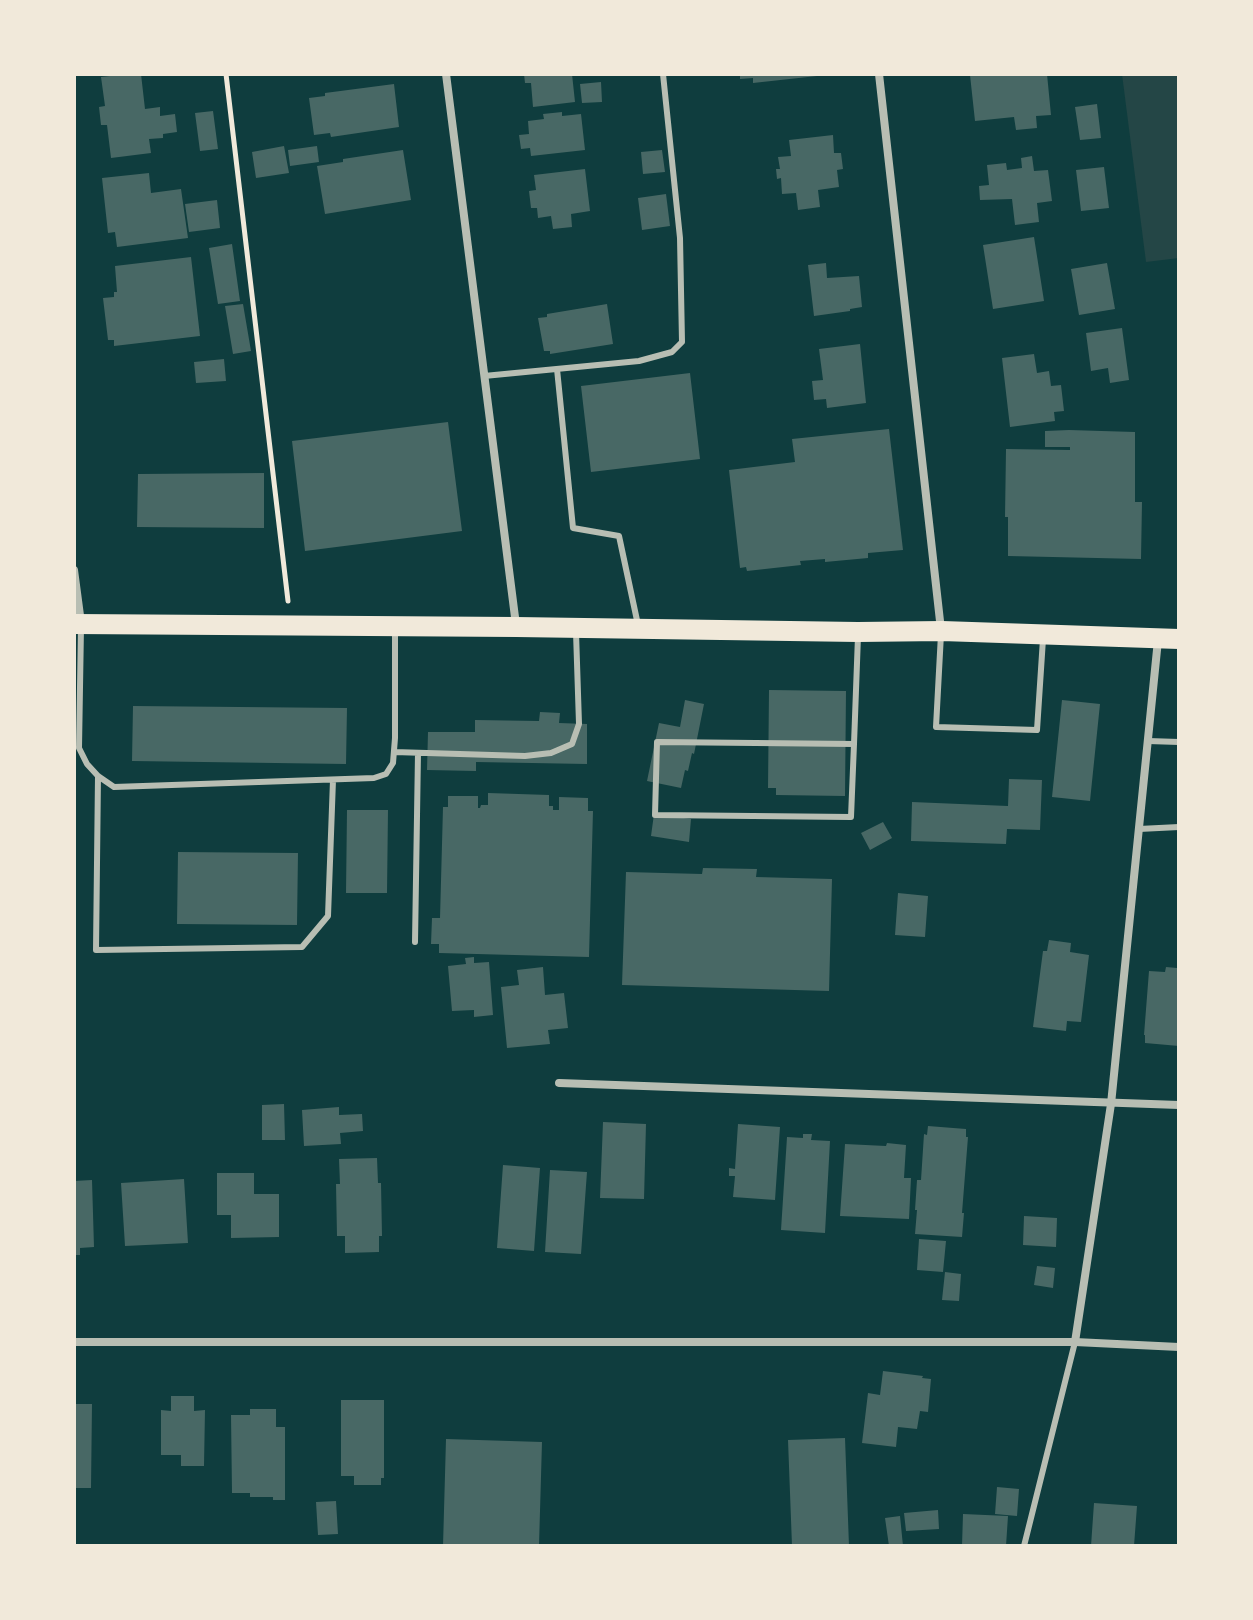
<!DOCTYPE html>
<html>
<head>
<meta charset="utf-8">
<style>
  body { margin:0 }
  #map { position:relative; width:1253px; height:1620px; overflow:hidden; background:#0f3d3e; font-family:"DejaVu Sans",sans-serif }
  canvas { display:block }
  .frame { position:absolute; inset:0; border:76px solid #f1e9da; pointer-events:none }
</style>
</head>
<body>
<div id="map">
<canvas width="1253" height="1620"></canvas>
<div class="frame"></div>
</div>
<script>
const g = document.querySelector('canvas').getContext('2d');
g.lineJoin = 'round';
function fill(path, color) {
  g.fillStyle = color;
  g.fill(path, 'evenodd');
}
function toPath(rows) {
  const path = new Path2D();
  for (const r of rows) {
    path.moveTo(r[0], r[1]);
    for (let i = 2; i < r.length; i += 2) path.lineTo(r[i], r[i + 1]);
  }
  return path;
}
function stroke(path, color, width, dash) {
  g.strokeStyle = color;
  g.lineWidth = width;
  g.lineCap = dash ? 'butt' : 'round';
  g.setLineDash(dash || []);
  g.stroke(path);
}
fill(toPath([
  [1122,74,1179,74,1179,258,1146,262]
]), '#244646');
fill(toPath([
  [128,74,141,74,145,109,160,107,160,116,175,114,177,132,163,134,163,138,149,139,151,153,111,158,107,125,101,125,99,107,105,106,101,77],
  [524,74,572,74,575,102,533,107,531,83,525,83],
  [740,74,817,74,817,76,753,83,753,78,740,79],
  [980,74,1047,74,1051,115,1036,116,1037,128,1016,130,1014,117,975,121,970,75],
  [601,82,602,102,582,103,580,84],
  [394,84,399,127,331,137,330,133,314,135,309,98,325,96,325,93],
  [1097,104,1101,138,1080,140,1075,107],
  [213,111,218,149,200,151,195,113],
  [562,112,562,116,581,114,585,150,531,156,530,148,521,149,519,135,529,134,528,121,544,119,543,114],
  [833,135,834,153,841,153,843,169,837,170,839,187,818,190,820,207,798,210,796,193,782,194,781,178,777,179,776,169,780,169,778,157,791,156,789,140],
  [284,146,289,173,256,178,252,152],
  [317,146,319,162,290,166,288,150],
  [403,150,411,200,325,214,317,166,343,162,343,159],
  [662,150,665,172,643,174,641,152],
  [1032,156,1034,171,1048,170,1052,201,1037,203,1039,222,1015,225,1012,199,980,200,979,186,989,185,987,165,1006,163,1007,170,1022,168,1021,158],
  [1104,167,1109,208,1081,211,1076,170],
  [585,169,590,211,571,214,572,227,553,229,551,216,538,218,537,208,531,208,529,191,536,190,534,175],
  [149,173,151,193,181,189,188,238,117,247,115,232,108,233,102,178],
  [666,194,670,226,642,230,638,198],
  [217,200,220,228,189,232,185,204],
  [1034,237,1044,301,993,309,983,245],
  [232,244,240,301,218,304,209,248],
  [191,257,200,336,114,346,114,340,108,340,103,298,114,297,114,292,117,292,115,266],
  [826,263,827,278,859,276,862,307,850,309,850,311,814,316,808,265],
  [1107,263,1115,309,1079,315,1071,269],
  [243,304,251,351,233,354,225,306],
  [607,304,613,344,550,354,550,351,544,351,538,318,547,317,547,314],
  [1122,328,1129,380,1110,383,1108,368,1091,371,1086,333],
  [860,344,866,403,827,408,826,399,814,400,812,381,823,380,819,349],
  [1034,354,1037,373,1049,371,1051,386,1061,385,1064,411,1054,412,1055,421,1010,427,1002,358],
  [224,359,226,381,196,383,194,362],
  [690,373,700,459,591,472,581,386],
  [448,422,462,531,305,551,292,441],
  [889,429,903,550,868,553,868,558,825,562,825,559,800,561,801,565,747,571,746,567,740,568,729,470,795,462,792,439],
  [1069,430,1135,432,1135,502,1142,502,1141,559,1008,556,1008,517,1005,517,1006,449,1070,450,1070,447,1045,447,1045,431],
  [264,473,264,528,137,527,138,474],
  [769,690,846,691,845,796,776,795,776,788,768,788],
  [685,700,704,704,694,754,692,753,688,771,685,770,681,788,647,781,659,723,680,727],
  [1062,700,1100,704,1090,801,1052,797],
  [133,706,347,708,346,764,132,761],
  [540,712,560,713,559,723,587,724,587,764,476,762,476,771,427,770,428,732,475,732,475,720,539,721],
  [1009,779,1042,780,1040,830,1007,829,1006,844,911,841,912,802,1008,806],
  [488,793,549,795,549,806,553,806,553,810,559,810,559,797,588,798,588,811,593,811,589,957,439,953,439,944,431,944,432,918,440,918,443,807,448,807,448,796,478,796,478,808,480,808,481,805,488,805],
  [347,810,388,810,387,893,346,893],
  [654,814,691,819,689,842,651,836],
  [883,822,892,838,870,850,861,833],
  [178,852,298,853,297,925,177,924],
  [703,868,757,869,756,877,832,879,829,991,622,985,626,872,702,874],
  [898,893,928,896,925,937,895,935],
  [1049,940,1071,943,1070,952,1089,955,1081,1022,1067,1021,1066,1031,1033,1027,1043,951,1047,951],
  [474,957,474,963,489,962,493,1015,474,1017,474,1010,452,1011,448,966,466,964,465,958],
  [543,967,545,995,564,993,568,1028,548,1030,550,1044,507,1048,501,987,519,985,517,970],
  [1166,967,1177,968,1177,973,1179,974,1179,1046,1145,1043,1145,1035,1144,1035,1149,971,1165,972],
  [284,1104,285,1140,262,1140,262,1105],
  [339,1107,339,1115,362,1114,363,1131,340,1133,341,1144,304,1146,302,1110],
  [603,1122,646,1124,644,1199,600,1198],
  [738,1124,780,1127,775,1200,733,1197,735,1176,729,1176,729,1168,735,1169],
  [928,1126,966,1129,966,1137,968,1137,962,1213,964,1213,962,1237,915,1234,917,1210,915,1210,917,1180,921,1180,924,1134,927,1135],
  [803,1134,812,1134,811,1140,830,1141,825,1233,781,1230,787,1137,803,1138],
  [887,1143,906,1145,904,1178,911,1178,909,1219,840,1216,845,1144,886,1146],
  [377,1158,378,1183,381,1183,382,1236,379,1236,379,1252,345,1253,345,1236,337,1236,336,1184,340,1184,339,1159],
  [503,1165,540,1168,534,1251,497,1248],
  [550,1170,587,1172,581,1254,545,1252],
  [217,1173,254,1173,254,1194,279,1194,279,1237,231,1238,231,1215,217,1215],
  [184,1179,188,1243,125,1246,121,1183],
  [92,1180,94,1247,80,1248,80,1255,74,1255,74,1181],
  [1024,1216,1057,1218,1056,1247,1023,1245],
  [919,1239,946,1241,943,1272,917,1270],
  [1037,1266,1055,1268,1053,1288,1034,1285],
  [945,1272,961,1274,959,1301,942,1300],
  [883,1371,923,1376,922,1378,931,1379,928,1412,920,1411,917,1429,898,1427,896,1447,862,1443,868,1393,880,1395],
  [171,1396,194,1396,194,1411,205,1410,204,1466,181,1466,181,1455,161,1455,161,1410,171,1411],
  [341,1400,384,1400,384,1478,381,1478,381,1485,354,1485,354,1476,341,1476],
  [74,1404,92,1404,91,1488,74,1488],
  [250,1409,276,1409,276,1427,285,1427,285,1500,273,1500,273,1497,250,1497,250,1493,232,1493,231,1415,250,1415],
  [845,1438,849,1546,792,1546,788,1440],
  [446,1439,542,1442,539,1546,443,1546],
  [997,1487,1019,1489,1017,1516,995,1514],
  [336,1501,338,1534,318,1535,316,1502],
  [1094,1503,1137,1506,1134,1546,1091,1546],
  [938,1510,939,1529,906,1531,904,1513],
  [963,1514,1008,1516,1006,1546,962,1546],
  [900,1516,903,1546,889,1546,885,1518]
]), '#486865');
stroke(toPath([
  [226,74,288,601]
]), '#f1e9da', 5);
stroke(toPath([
  [557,369,573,528,619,536,638,625],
  [484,376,639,361,672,352,682,342,680,238,663,74],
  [81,627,79,748,87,764,98,776,114,787,374,778,386,774,393,763,395,738,395,631],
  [941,634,936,727,1037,730,1043,639],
  [1148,741,1179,742],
  [854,744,657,742,655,815,851,817,854,744,858,636],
  [394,752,525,756,551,753,572,744,579,724,576,632],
  [98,776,96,950,302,947,328,916,333,780],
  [1139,829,1179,827],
  [415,942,418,753],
  [1024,1546,1075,1342]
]), '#b8beb3', 6);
stroke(toPath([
  [446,74,516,625],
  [879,74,941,630],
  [74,570,81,623],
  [559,1083,1179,1105],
  [74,1342,1075,1342,1179,1347],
  [1075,1342,1111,1104,1158,640]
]), '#b8beb3', 8);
stroke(toPath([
  [74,624,516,627,858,632,942,631,1179,639]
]), '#f1e9da', 20);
</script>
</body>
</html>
